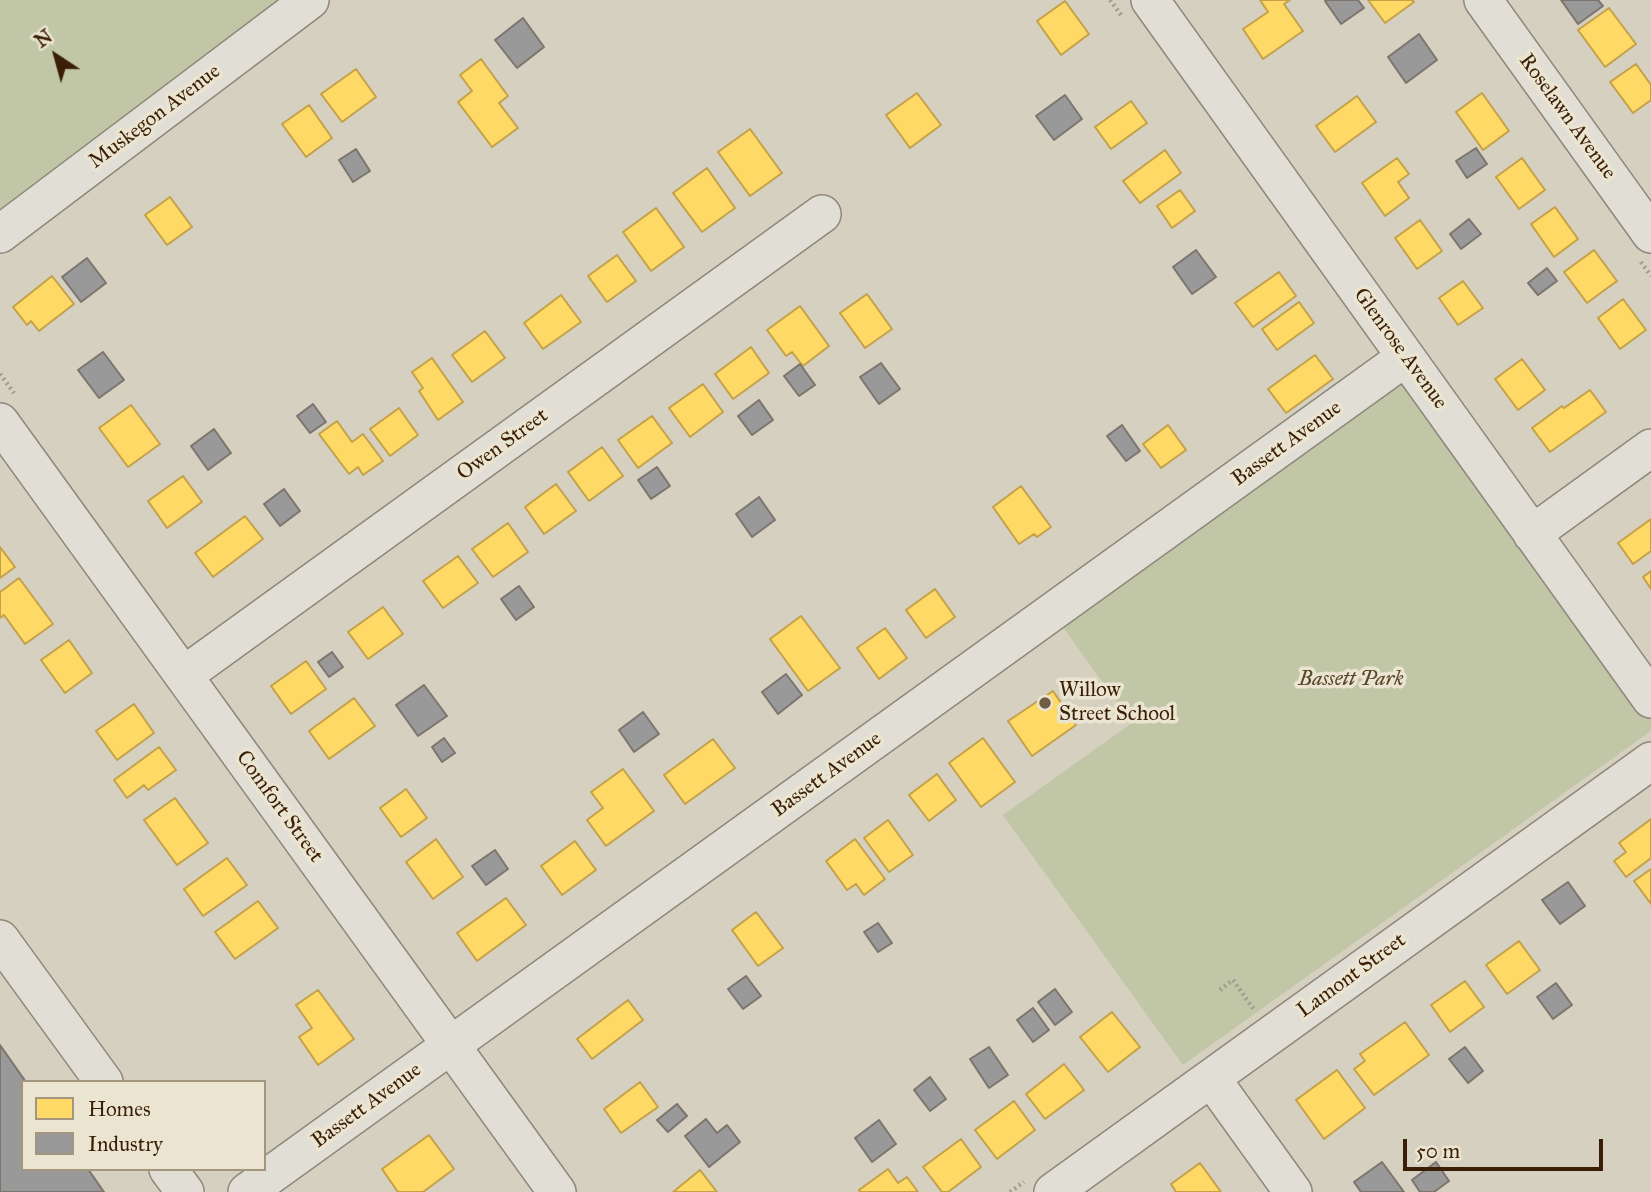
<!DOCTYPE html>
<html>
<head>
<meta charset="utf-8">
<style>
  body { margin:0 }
  #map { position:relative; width:1651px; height:1192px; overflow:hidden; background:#d6d0c0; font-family:"IM FELL Great Primer",serif }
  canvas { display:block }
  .legend { position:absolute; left:21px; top:1080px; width:245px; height:91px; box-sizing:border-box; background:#eae4d1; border:2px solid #a4957f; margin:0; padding:9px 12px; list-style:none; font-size:21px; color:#3a1e05 }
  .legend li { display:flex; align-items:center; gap:14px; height:35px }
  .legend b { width:35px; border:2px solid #a4957f }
  .north { position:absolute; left:21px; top:21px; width:70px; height:70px; -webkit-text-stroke:5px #eae4d1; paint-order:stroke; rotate:324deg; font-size:19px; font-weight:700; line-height:28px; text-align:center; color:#3a1e05 }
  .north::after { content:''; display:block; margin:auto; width:24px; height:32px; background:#3a1e05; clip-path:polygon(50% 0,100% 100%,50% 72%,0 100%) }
  .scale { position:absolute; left:1403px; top:1139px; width:200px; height:32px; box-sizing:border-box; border:4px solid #3a1e05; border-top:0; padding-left:9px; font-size:21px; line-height:24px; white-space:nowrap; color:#3a1e05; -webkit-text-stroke:5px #eae4d1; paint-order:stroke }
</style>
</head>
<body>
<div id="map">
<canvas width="1651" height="1192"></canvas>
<ul class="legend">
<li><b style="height:19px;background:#ffd966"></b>Homes</li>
<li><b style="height:19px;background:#999"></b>Industry</li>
</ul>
<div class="north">N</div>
<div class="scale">50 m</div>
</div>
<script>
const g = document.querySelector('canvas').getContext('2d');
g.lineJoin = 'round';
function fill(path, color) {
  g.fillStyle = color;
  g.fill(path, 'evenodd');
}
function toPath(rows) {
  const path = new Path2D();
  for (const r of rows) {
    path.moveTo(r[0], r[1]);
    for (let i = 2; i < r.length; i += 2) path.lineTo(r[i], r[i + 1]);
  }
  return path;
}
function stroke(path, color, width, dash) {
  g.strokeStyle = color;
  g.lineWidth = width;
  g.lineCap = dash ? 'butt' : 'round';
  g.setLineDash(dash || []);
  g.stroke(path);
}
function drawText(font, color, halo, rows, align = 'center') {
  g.font = font + ' "IM FELL Great Primer",serif';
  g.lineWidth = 7;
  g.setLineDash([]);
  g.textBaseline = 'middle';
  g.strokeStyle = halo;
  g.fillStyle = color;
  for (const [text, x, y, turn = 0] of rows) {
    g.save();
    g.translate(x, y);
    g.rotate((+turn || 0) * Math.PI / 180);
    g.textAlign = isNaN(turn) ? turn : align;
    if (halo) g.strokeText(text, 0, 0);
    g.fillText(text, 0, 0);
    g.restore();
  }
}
fill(toPath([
  [0,0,310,0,0,234],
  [1406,375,1651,715,1651,731,1183,1065,1003,815,1132,723,1060,623]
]), '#c0c6a6');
const homes = toPath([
  [1260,0,1290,0,1284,4,1303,31,1263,59,1243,29,1268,12,1260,0],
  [1368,0,1412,0,1414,2,1385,23,1368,0],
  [1065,1,1089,34,1061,55,1037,21,1065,1],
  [1609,8,1636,44,1605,67,1578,30,1609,8],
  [481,59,508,96,499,103,518,128,492,147,458,102,472,91,460,75,481,59],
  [1636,64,1651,85,1651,100,1633,113,1610,82,1636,64],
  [356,69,376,97,342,122,321,94,356,69],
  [917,93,941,125,910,148,886,115,917,93],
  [1482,93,1509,131,1483,150,1456,112,1482,93],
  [1357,96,1376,122,1335,152,1316,126,1357,96],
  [1131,101,1147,123,1111,149,1095,127,1131,101],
  [309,105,332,138,306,157,282,124,309,105],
  [750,129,782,173,750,196,718,152,750,129],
  [1165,150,1181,173,1140,203,1123,181,1165,150],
  [1397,158,1409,174,1398,182,1409,198,1385,216,1362,183,1397,158],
  [1522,158,1545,190,1519,209,1496,177,1522,158],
  [707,168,735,208,702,232,673,193,707,168],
  [1180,190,1195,211,1172,228,1157,206,1180,190],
  [170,197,192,227,167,245,145,215,170,197],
  [1555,207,1578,239,1554,257,1531,224,1555,207],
  [656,208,684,247,651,271,623,232,656,208],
  [1420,220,1442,251,1417,269,1395,238,1420,220],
  [1594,250,1617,281,1587,303,1564,272,1594,250],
  [617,255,636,281,607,302,588,276,617,255],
  [1279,272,1296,296,1253,327,1235,303,1279,272],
  [52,276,74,304,39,331,31,321,27,325,13,307,52,276],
  [1463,281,1483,308,1458,325,1439,298,1463,281],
  [867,294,892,329,865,348,840,313,867,294],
  [561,295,581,322,543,349,524,323,561,295],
  [1623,299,1646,330,1620,349,1598,318,1623,299],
  [1299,302,1314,323,1277,350,1262,329,1299,302],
  [800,306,829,346,803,366,792,352,786,356,767,330,800,306],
  [485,331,505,358,472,382,452,355,485,331],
  [751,347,769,373,733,399,715,374,751,347],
  [1315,355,1333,379,1286,413,1268,389,1315,355],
  [432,358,463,402,438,420,419,391,423,388,412,372,432,358],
  [1522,359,1545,390,1518,410,1495,379,1522,359],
  [703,384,723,412,690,437,669,408,703,384],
  [1590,390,1606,412,1550,452,1532,428,1562,406,1564,408,1590,390],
  [131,405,160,444,128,467,99,428,131,405],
  [399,408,418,435,390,456,370,429,399,408],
  [652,416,672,443,638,468,618,440,652,416],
  [337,421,352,442,363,434,383,461,363,475,358,467,349,474,319,434,337,421],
  [1168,425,1186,450,1161,468,1143,444,1168,425],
  [602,447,623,476,589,501,568,472,602,447],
  [183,476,202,502,167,528,148,501,183,476],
  [556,484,576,511,544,534,525,507,556,484],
  [1021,486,1051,527,1037,537,1034,534,1019,544,993,507,1021,486],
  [245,516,263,539,213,577,195,553,245,516],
  [1651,519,1651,551,1633,564,1618,543,1651,519],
  [508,523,528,552,493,577,472,549,508,523],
  [0,547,15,567,0,578,0,547],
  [458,556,478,583,443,608,423,581,458,556],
  [1651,571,1651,589,1643,577,1651,571],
  [19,578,53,624,25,644,4,615,0,618,0,592,19,578],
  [935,589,955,617,926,638,906,610,935,589],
  [383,607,403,634,368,659,348,632,383,607],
  [801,616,840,668,808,691,770,639,801,616],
  [885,628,907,658,879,679,857,648,885,628],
  [69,640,92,673,65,693,41,660,69,640],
  [306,661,326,689,291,714,271,686,306,661],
  [1053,691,1076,725,1032,756,1008,721,1053,691],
  [354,698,375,726,329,759,309,731,354,698],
  [134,704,154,733,117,760,96,731,134,704],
  [983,738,1015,782,981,807,949,763,983,738],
  [713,739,735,768,685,804,664,775,713,739],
  [159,747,176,770,148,790,144,785,127,798,114,780,159,747],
  [623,769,654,811,606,846,587,820,603,808,591,792,623,769],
  [937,774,956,800,929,821,909,795,937,774],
  [406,789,427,818,401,837,380,808,406,789],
  [175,798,208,843,177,865,144,820,175,798],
  [1651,819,1651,858,1626,877,1614,861,1626,852,1619,843,1651,819],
  [888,820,913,855,889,872,864,838,888,820],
  [436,839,463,877,433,899,406,862,436,839],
  [855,839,885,879,864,895,856,884,847,890,826,861,855,839],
  [575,841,596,870,562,895,541,866,575,841],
  [227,858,247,885,203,916,184,889,227,858],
  [1651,869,1651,904,1634,881,1651,869],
  [506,898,526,925,477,961,457,933,506,898],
  [258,901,278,928,235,959,215,932,258,901],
  [756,912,783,948,758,966,732,930,756,912],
  [1519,941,1540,970,1507,994,1486,965,1519,941],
  [1465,981,1484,1007,1450,1032,1431,1005,1465,981],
  [318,990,354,1039,318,1065,299,1037,312,1028,296,1005,318,990],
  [628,1000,643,1020,592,1059,577,1039,628,1000],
  [1112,1012,1140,1047,1108,1072,1080,1037,1112,1012],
  [1405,1022,1429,1055,1374,1095,1354,1069,1365,1061,1360,1054,1405,1022],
  [1064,1064,1084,1090,1045,1119,1026,1094,1064,1064],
  [1337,1070,1365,1108,1324,1139,1296,1100,1337,1070],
  [640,1082,658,1107,621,1133,604,1109,640,1082],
  [1014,1101,1035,1130,997,1159,975,1130,1014,1101],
  [429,1135,454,1169,423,1192,398,1192,382,1169,429,1135],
  [961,1139,981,1167,948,1192,942,1192,923,1167,961,1139],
  [1200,1163,1221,1192,1176,1192,1171,1184,1200,1163],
  [888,1169,898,1183,907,1177,918,1192,860,1192,859,1190,888,1169],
  [700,1170,717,1192,673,1192,700,1170]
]);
fill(homes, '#ffd966');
stroke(homes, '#c4a149', 2);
const industry = toPath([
  [1327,0,1358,0,1364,8,1341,24,1325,1,1327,0],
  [1561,0,1598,0,1603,6,1578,24,1561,0],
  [523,18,544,47,517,68,495,40,523,18],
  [1419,34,1437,60,1406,83,1388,57,1419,34],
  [1065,95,1082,119,1054,140,1036,116,1065,95],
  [1476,148,1487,164,1467,178,1456,161,1476,148],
  [356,149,370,171,353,182,339,160,356,149],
  [1469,219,1481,234,1461,249,1450,234,1469,219],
  [1196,250,1216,277,1192,294,1173,267,1196,250],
  [87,258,106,283,81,302,62,277,87,258],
  [1547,268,1557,281,1538,295,1528,283,1547,268],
  [103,352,124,380,99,398,78,370,103,352],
  [881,363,900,389,879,404,860,377,881,363],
  [800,364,815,385,799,396,784,376,800,364],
  [759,400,773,420,752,435,738,416,759,400],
  [313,404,326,422,310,433,297,416,313,404],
  [1122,425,1140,451,1126,461,1107,436,1122,425],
  [214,429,231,453,208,470,191,446,214,429],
  [657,467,670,486,651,499,638,480,657,467],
  [284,489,300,511,280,526,264,504,284,489],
  [759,497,775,520,752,537,736,514,759,497],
  [519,586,534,607,516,620,501,599,519,586],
  [332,652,343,667,329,677,318,662,332,652],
  [786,674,802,695,778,714,762,692,786,674],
  [424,685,447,716,418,736,396,705,424,685],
  [643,712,659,734,634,752,619,730,643,712],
  [444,738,455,753,442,762,432,747,444,738],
  [495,850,508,869,486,885,472,866,495,850],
  [1568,882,1585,906,1560,924,1542,900,1568,882],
  [878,923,892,943,878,952,864,932,878,923],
  [746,976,761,996,743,1009,728,989,746,976],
  [1556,983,1572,1005,1553,1019,1537,997,1556,983],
  [1055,989,1072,1012,1055,1025,1038,1002,1055,989],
  [1033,1008,1049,1030,1033,1042,1017,1020,1033,1008],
  [0,1045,26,1082,23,1082,23,1169,88,1169,104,1192,0,1192,0,1045],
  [989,1047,1008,1075,989,1088,970,1059,989,1047],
  [1465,1047,1483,1071,1468,1083,1449,1059,1465,1047],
  [930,1077,946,1099,930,1111,914,1090,930,1077],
  [677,1104,687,1116,668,1132,657,1120,677,1104],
  [706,1119,717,1133,727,1125,740,1142,709,1167,685,1136,706,1119],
  [879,1120,896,1144,872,1162,855,1138,879,1120],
  [1382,1162,1404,1192,1361,1192,1354,1182,1382,1162],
  [1436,1162,1449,1181,1434,1192,1420,1192,1412,1180,1436,1162]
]);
fill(industry, '#999');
stroke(industry, '#7c746d', 2);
const minor = toPath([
  [1150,0,1651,699],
  [1483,0,1651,234],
  [0,234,310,0],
  [0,422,557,1192],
  [1532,534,1651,448],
  [184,675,822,214],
  [0,939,104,1082],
  [1211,1078,1293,1192],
  [168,1169,185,1192],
  [247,1192,1406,357],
  [1053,1192,1651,761]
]);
stroke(minor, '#8e877b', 40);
stroke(toPath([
  [1110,0,1122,16],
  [1641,262,1651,276],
  [0,374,14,393],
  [1220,990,1233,980,1255,1011],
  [1010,1192,1024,1182]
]), '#a19c93', 4.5, [2, 3.5]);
stroke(minor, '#e0ded5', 37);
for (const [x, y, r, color] of [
  [1045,703,7,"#715c46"]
]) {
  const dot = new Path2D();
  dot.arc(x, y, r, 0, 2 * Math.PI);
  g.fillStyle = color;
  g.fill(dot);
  stroke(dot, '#eae4d1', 2.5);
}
drawText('21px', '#3a1e05', '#eae4d1', [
  ["Muskegon Avenue",155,117,-37],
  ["Roselawn Avenue",1567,117,54],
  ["Glenrose Avenue",1400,349,54],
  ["Bassett Avenue",1287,444,-36],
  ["Owen Street",503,445,-36],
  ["Bassett Avenue",827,775,-36],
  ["Comfort Street",279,807,54],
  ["Lamont Street",1352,976,-36],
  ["Bassett Avenue",367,1106,-36]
]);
drawText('italic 21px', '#574628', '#eae4d1', [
  ["Bassett Park",1351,680]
]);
drawText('21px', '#3a1e05', '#eae4d1', [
  ["Willow",1059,691],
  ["Street School",1059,715]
], 'left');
</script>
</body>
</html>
